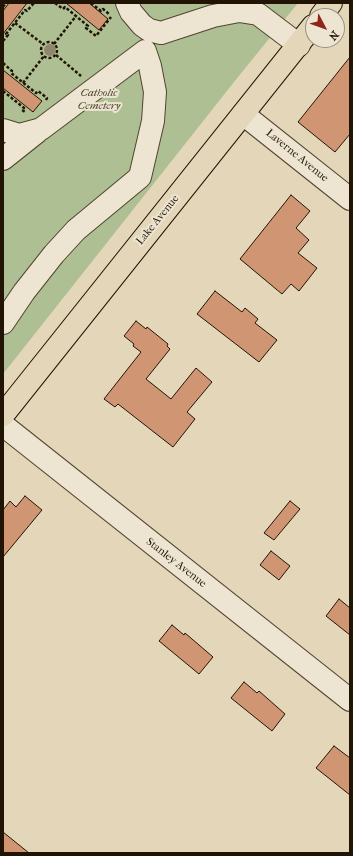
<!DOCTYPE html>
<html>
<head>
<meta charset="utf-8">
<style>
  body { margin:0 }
  #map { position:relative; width:353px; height:856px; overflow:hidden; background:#e3d6b9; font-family:"IM FELL French Canon",serif }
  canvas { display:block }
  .frame { position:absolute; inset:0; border:4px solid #221404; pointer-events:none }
  .north { position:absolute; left:305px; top:8px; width:40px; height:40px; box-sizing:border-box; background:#ede4d2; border:1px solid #9c9180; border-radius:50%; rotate:131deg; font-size:11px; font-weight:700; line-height:16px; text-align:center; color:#221404 }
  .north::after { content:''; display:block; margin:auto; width:14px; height:18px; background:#8f2418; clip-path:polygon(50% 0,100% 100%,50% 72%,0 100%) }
</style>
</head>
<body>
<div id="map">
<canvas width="353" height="856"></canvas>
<div class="frame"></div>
<div class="north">N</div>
</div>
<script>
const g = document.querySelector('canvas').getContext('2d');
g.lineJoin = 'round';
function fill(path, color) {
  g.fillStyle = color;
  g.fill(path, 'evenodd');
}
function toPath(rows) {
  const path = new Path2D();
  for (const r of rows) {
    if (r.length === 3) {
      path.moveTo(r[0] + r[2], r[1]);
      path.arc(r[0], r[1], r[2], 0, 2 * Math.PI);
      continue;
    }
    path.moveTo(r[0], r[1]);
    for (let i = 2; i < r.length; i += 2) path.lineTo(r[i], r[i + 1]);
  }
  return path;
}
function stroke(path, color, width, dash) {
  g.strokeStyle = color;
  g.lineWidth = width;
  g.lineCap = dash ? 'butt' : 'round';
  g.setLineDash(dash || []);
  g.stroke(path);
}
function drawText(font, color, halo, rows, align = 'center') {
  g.font = font + ' "IM FELL French Canon",serif';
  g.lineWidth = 4;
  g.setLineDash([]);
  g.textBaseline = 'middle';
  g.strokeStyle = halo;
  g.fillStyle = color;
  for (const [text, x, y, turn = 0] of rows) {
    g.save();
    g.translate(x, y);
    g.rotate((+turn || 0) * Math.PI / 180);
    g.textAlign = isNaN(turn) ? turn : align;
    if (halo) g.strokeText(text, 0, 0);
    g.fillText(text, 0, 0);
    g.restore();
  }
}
fill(toPath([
  [3,3,298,3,238,77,3,374]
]), '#aebf94');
const building = toPath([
  [9,3,27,3,3,34,3,11,9,3],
  [66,3,89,3,108,19,99,30,66,3],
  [350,57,350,134,335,152,298,122,350,57],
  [3,70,42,101,33,112,3,88,3,70],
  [291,195,310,211,296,228,309,240,298,253,317,268,299,291,291,284,282,294,240,259,291,195],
  [215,291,242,312,245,308,258,319,255,323,277,340,259,362,197,314,215,291],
  [136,321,146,329,147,327,168,344,167,346,170,349,146,379,171,399,196,368,212,382,187,412,195,419,173,447,118,404,115,407,104,399,141,352,133,346,134,344,124,336,136,321],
  [25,496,42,510,3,557,3,510,10,501,16,507,25,496],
  [290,501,300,509,274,540,264,533,290,501],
  [271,551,290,566,279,580,260,565,271,551],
  [339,599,350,608,350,635,326,616,339,599],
  [172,625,184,635,185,633,213,657,199,674,159,641,172,625],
  [244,682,257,693,259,691,285,714,272,731,231,698,244,682],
  [334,746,350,758,350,795,316,768,334,746],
  [3,832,29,853,3,853,3,832]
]);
fill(building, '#d09673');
stroke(building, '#221404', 1);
const minor = toPath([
  [127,3,131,12,142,25,149,30,161,33,213,16,239,11,258,14,299,45],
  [243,114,350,199],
  [3,130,19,135,41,129,145,51,150,66,155,92,153,121,140,177,76,230,54,254,24,292,3,323],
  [3,159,37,132],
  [3,425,350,700]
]);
const major = toPath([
  [321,16,331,3],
  [3,415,313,26]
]);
stroke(minor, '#524431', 24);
stroke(major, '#221404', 24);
stroke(toPath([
  [55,3,63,9,65,7,88,26,86,28,96,36,111,17],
  [91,3,101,11,103,9,109,14],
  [3,7,6,3],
  [15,23,43,44],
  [3,41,8,35,6,34,25,10,27,11,34,3],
  [49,50,8],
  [54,44,76,16],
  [56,55,81,76],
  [3,63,12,71,11,73,36,93,38,91,47,98,46,100],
  [23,83,44,56],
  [3,91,24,108,22,110,25,112]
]), '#221404', 2.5, [3, 2]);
stroke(minor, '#ede4d2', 22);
stroke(major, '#e3d6b9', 22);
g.fillStyle = '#90876d';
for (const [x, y] of [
  [50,50]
]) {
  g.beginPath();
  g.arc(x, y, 6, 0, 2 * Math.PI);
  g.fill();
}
drawText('italic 11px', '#4c472f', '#ede4d2', [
  ["Catholic",99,93],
  ["Cemetery",99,106]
]);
drawText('11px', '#221404', '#ede4d2', [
  ["Laverne Avenue",297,156,39],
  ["Lake Avenue",158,220,-51],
  ["Stanley Avenue",176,563,38]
]);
</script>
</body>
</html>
